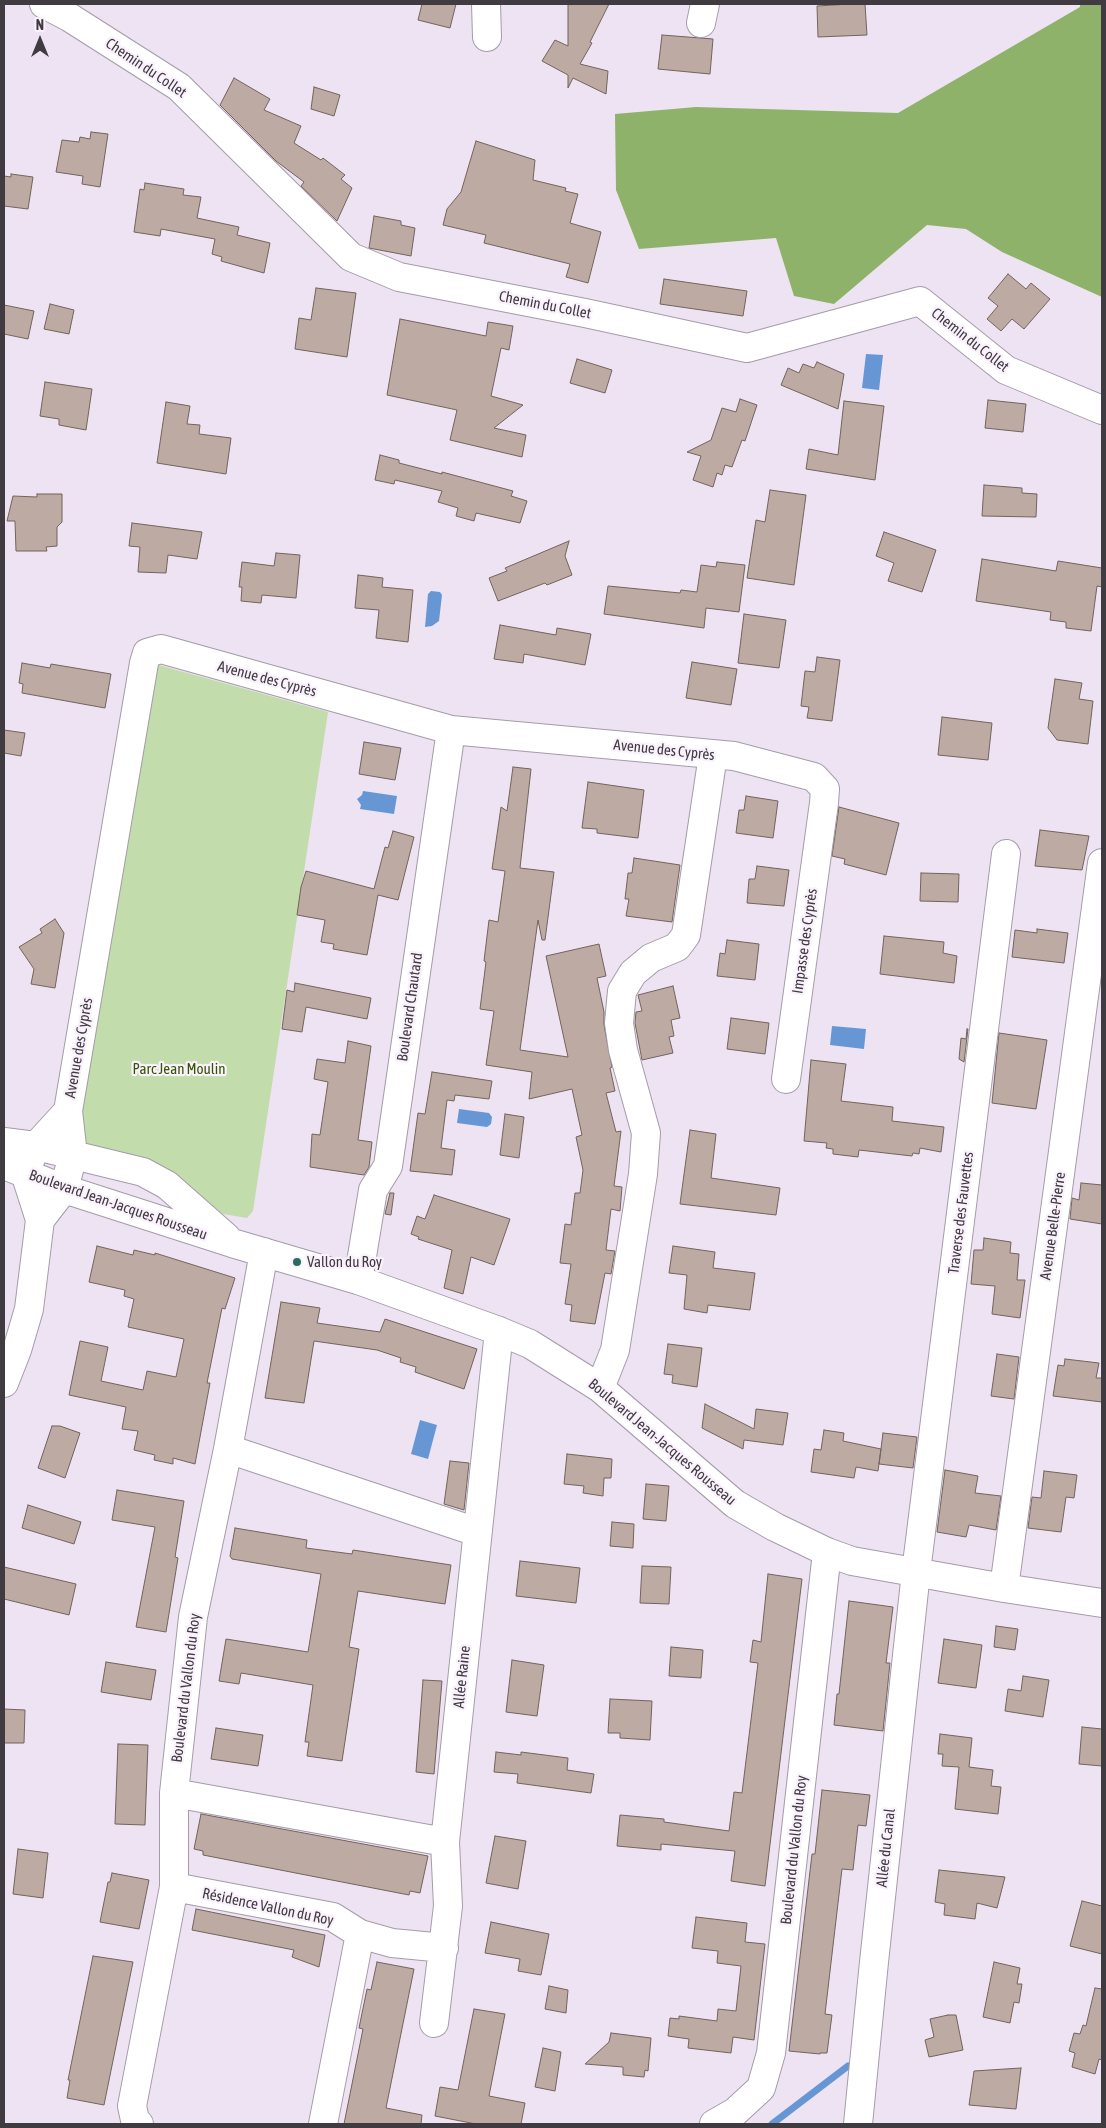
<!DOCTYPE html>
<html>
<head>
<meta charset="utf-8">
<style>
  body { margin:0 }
  #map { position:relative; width:1106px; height:2128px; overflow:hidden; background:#eee3f2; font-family:"Asap Condensed",sans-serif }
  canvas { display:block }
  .frame { position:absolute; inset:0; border:5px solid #3f3b40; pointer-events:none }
  .north { position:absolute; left:15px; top:15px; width:50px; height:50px; -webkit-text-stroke:4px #faf1fd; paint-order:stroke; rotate:0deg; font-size:14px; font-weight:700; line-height:20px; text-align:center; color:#3f3b40 }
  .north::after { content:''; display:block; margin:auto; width:18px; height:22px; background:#3f3b40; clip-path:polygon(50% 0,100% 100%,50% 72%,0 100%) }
</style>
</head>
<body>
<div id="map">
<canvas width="1106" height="2128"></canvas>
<div class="frame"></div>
<div class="north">N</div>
</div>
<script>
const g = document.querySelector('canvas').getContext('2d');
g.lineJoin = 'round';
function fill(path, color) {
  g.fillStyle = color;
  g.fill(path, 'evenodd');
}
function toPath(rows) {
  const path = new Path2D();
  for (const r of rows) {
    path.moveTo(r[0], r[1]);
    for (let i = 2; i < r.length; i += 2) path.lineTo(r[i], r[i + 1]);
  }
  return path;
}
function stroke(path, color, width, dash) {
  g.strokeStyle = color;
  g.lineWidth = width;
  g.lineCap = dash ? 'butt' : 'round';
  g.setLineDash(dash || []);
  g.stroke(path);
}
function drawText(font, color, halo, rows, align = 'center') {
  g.font = font + ' "Asap Condensed",sans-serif';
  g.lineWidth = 4.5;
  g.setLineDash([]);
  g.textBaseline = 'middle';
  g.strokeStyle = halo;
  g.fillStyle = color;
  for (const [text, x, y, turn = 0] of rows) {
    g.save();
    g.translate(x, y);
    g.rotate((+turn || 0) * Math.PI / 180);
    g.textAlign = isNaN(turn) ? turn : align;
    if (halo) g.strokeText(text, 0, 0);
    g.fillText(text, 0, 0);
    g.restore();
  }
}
fill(toPath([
  [155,664,328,712,253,1211,247,1218,223,1214,159,1164,88,1145,79,1138,76,1115]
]), '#c2ddab');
fill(toPath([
  [1080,4,1102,4,1102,297,1002,252,966,229,927,225,834,304,794,296,776,238,639,249,616,190,615,114,696,107,898,113,1080,7]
]), '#8eb26a');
fill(toPath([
  [866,354,883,355,879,390,862,388],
  [431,591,440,592,442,595,439,621,432,626,425,627,428,594],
  [363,791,397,796,394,814,360,809,361,805,357,799,362,795],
  [832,1026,866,1029,864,1049,830,1045],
  [459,1109,489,1113,492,1117,491,1124,487,1127,457,1123],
  [420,1420,437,1425,428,1459,411,1454]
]), '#6697d4');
stroke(toPath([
  [772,2124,848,2066]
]), '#6697d4', 7);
const building = toPath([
  [422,4,456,4,450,28,418,20,422,4],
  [568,4,609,4,590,42,592,43,580,64,608,71,606,94,573,78,568,88,568,75,542,61,555,40,568,46,568,4],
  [850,4,865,4,867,35,818,37,817,6,850,4],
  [662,35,713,39,710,74,658,69,662,35],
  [234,78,270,99,264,110,301,126,294,143,321,160,323,158,345,175,341,179,352,188,337,221,301,186,304,182,276,161,220,105,234,78],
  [314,87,340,95,334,116,311,109,314,87],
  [91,132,108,134,100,187,82,184,83,176,56,172,62,140,79,142,80,137,90,139,91,132],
  [476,141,535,160,533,180,566,188,565,191,578,194,570,223,601,232,588,283,566,277,570,264,484,243,486,235,443,225,447,209,461,192,476,141],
  [11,174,33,177,28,209,4,206,4,176,11,177,11,174],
  [145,183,184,189,183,195,201,197,197,218,239,227,237,235,270,243,264,273,221,261,222,257,212,254,215,239,161,229,160,236,134,232,140,189,144,190,145,183],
  [374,216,401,221,401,225,415,228,411,256,369,248,374,216],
  [1008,274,1026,289,1031,283,1050,299,1024,329,1012,319,1001,331,987,319,998,306,988,298,1008,274],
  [664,279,747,291,743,316,660,304,664,279],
  [316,288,356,293,347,357,295,349,299,318,311,320,316,288],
  [50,304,74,310,69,334,44,329,50,304],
  [4,305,34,311,28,339,4,334,4,305],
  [400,319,486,336,488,322,513,326,509,350,501,348,491,396,523,405,494,428,526,435,522,457,450,440,457,410,387,395,400,319],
  [577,359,612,370,605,393,570,383,577,359],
  [817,362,844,374,838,409,781,385,788,368,799,373,803,364,814,368,817,362],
  [45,382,92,389,86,430,59,425,59,419,40,416,45,382],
  [740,399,757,405,745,441,742,440,732,467,725,465,722,475,717,473,713,487,693,480,701,456,687,452,711,440,722,408,736,412,740,399],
  [988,400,1026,404,1023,432,985,428,988,400],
  [844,401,884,406,875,480,806,469,809,449,838,455,844,401],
  [166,402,190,406,187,424,200,425,199,434,231,438,226,474,157,463,166,402],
  [380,455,399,460,399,463,442,474,442,472,513,491,511,496,527,501,520,523,476,513,474,521,456,516,458,508,438,502,442,491,395,480,394,484,375,480,380,455],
  [984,485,1022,488,1022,493,1037,494,1036,517,982,516,984,485],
  [770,490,806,495,794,585,747,578,756,520,765,522,770,490],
  [37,494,62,494,62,522,57,527,57,546,46,547,47,551,16,551,15,521,7,521,13,496,37,497,37,494],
  [132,523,202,532,197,559,168,555,166,573,138,572,140,547,129,546,132,523],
  [884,532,936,550,922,592,888,581,894,563,876,556,884,532],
  [569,541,565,556,572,575,547,585,545,583,498,601,489,578,507,571,505,568,569,541],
  [276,553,300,555,296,598,262,595,261,603,241,601,242,587,239,587,242,562,274,566,276,553],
  [982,559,1056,571,1058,561,1102,568,1102,587,1097,586,1091,631,1066,628,1066,622,1050,620,1051,612,976,601,982,559],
  [717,562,745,565,739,612,706,608,704,628,604,614,608,586,680,593,681,590,697,592,701,565,716,567,717,562],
  [358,575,383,578,382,587,413,590,408,642,376,638,379,610,355,608,358,575],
  [744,614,786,620,779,668,738,663,744,614],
  [500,625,556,635,557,628,591,634,585,665,524,654,523,663,494,659,500,625],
  [817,657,840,660,832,721,807,718,809,707,801,706,805,671,815,672,817,657],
  [692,662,737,669,731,705,686,698,692,662],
  [22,663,50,668,51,664,111,674,105,708,22,693,23,684,19,683,22,663],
  [1055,679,1082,683,1079,699,1093,701,1088,744,1057,740,1048,728,1055,679],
  [942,717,992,723,988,760,938,755,942,717],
  [4,730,25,733,21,756,4,753,4,730],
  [364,742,401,748,395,780,359,774,364,742],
  [513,767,531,769,520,868,554,872,545,940,542,940,538,920,520,1050,568,1057,546,956,599,944,606,976,597,978,604,1012,604,1025,612,1067,610,1068,615,1091,606,1093,616,1132,621,1131,614,1186,622,1187,620,1211,611,1209,606,1250,615,1251,611,1274,605,1273,595,1324,570,1321,572,1305,565,1304,571,1264,560,1263,565,1224,571,1225,575,1193,580,1193,583,1170,576,1137,582,1135,572,1089,529,1099,532,1072,486,1065,494,1011,480,1009,486,962,484,961,489,920,498,922,505,871,492,869,501,807,507,811,513,767],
  [588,782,644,790,638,838,597,833,597,829,582,828,588,782],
  [746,796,778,801,773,838,736,833,739,810,744,810,746,796],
  [839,807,899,823,886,875,844,864,845,859,832,856,839,807],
  [1040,830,1089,836,1082,870,1035,866,1040,830],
  [393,831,414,837,398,900,378,895,367,955,333,949,334,944,321,942,325,920,297,915,301,887,306,871,374,889,385,847,388,848,393,831],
  [634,858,680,865,672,922,626,916,629,899,625,899,628,873,632,873,634,858],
  [757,866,789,870,784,906,747,903,749,879,755,879,757,866],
  [921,873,959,874,958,902,920,901,921,873],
  [55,919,64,933,55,988,31,984,34,969,19,947,42,933,40,929,55,919],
  [1037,929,1068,933,1064,963,1012,957,1015,930,1037,933,1037,929],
  [884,936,944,942,943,953,957,956,954,983,880,974,884,936],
  [727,940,759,944,755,980,717,976,720,953,725,954,727,940],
  [295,983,371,998,367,1019,306,1007,302,1032,282,1029,287,990,294,992,295,983],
  [673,986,680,1018,671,1020,674,1036,669,1037,673,1053,642,1060,635,1023,636,1012,642,1011,638,995,673,986],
  [731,1018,769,1023,765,1054,727,1049,731,1018],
  [967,1029,968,1029,964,1062,959,1059,961,1038,966,1039,967,1029],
  [999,1033,1047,1040,1036,1109,992,1103,999,1033],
  [348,1041,371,1046,358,1140,372,1142,369,1167,364,1175,310,1167,312,1134,320,1135,328,1082,314,1079,317,1059,345,1063,348,1041],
  [811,1060,846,1064,841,1101,893,1107,892,1121,944,1127,941,1152,920,1148,919,1154,913,1153,912,1156,859,1150,858,1157,833,1154,833,1149,826,1148,827,1143,804,1141,811,1060],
  [432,1072,492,1081,489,1099,455,1095,454,1101,447,1100,441,1148,455,1150,452,1175,410,1171,418,1113,425,1114,432,1072],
  [505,1114,524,1117,519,1158,500,1155,505,1114],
  [690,1130,716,1134,711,1178,780,1188,776,1215,680,1204,690,1130],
  [1081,1183,1102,1185,1102,1224,1070,1219,1072,1198,1079,1200,1081,1183],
  [390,1193,394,1193,391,1215,385,1214,390,1193],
  [434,1195,510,1219,494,1265,471,1257,463,1294,444,1288,452,1250,418,1239,419,1237,411,1234,417,1216,425,1219,434,1195],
  [984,1238,1011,1242,1010,1253,1019,1254,1017,1280,1025,1280,1020,1318,992,1314,995,1286,971,1284,974,1250,983,1250,984,1238],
  [97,1246,133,1255,134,1250,155,1255,155,1253,235,1278,225,1309,222,1308,207,1383,210,1383,195,1464,173,1458,173,1464,154,1460,155,1455,134,1450,138,1431,122,1429,126,1407,69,1395,80,1341,108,1347,101,1381,143,1390,147,1371,176,1377,184,1339,128,1327,134,1299,124,1296,125,1290,89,1282,97,1246],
  [673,1246,715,1252,713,1268,755,1273,750,1310,708,1305,707,1313,684,1309,687,1275,669,1273,673,1246],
  [281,1302,320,1308,317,1323,380,1332,385,1319,477,1349,464,1389,415,1372,416,1367,400,1362,401,1358,377,1350,314,1341,304,1403,265,1398,281,1302],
  [668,1344,702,1348,697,1387,672,1383,673,1375,664,1374,668,1344],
  [997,1354,1019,1357,1014,1399,991,1396,997,1354],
  [1065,1359,1099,1363,1096,1378,1102,1378,1102,1402,1053,1396,1058,1365,1064,1366,1065,1359],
  [705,1404,754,1429,756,1409,788,1413,783,1445,744,1440,743,1449,702,1428,705,1404],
  [52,1426,60,1426,80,1433,65,1478,38,1468,52,1426],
  [824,1430,844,1433,843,1441,881,1449,878,1471,856,1467,854,1478,811,1472,814,1449,821,1450,824,1430],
  [883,1433,917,1437,913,1468,879,1464,883,1433],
  [567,1454,612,1459,611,1478,604,1478,603,1496,583,1493,584,1486,564,1484,567,1454],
  [450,1461,469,1463,464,1510,444,1504,450,1461],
  [945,1470,978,1476,975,1493,1001,1496,996,1530,969,1525,966,1537,937,1532,945,1470],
  [1044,1471,1077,1475,1074,1498,1066,1497,1061,1532,1028,1528,1032,1497,1041,1498,1044,1471],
  [646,1484,669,1486,666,1521,643,1519,646,1484],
  [117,1490,184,1501,175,1557,178,1558,166,1632,136,1627,155,1527,112,1520,117,1490],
  [28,1505,81,1522,74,1544,22,1528,28,1505],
  [612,1522,634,1524,633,1548,610,1546,612,1522],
  [235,1528,307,1540,306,1548,352,1554,353,1550,451,1565,445,1604,358,1591,349,1647,359,1649,342,1761,307,1756,309,1742,305,1742,313,1685,241,1673,239,1684,219,1681,226,1639,308,1652,321,1574,232,1559,230,1556,235,1528],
  [520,1561,580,1568,576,1603,516,1596,520,1561],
  [642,1566,671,1567,669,1604,640,1603,642,1566],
  [4,1567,76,1584,69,1615,4,1599,4,1567],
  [768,1574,802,1579,765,1886,731,1881,735,1851,661,1844,661,1850,617,1846,620,1815,664,1819,664,1822,729,1831,734,1792,742,1793,758,1663,750,1662,753,1640,761,1642,768,1574],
  [849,1601,893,1607,886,1663,890,1663,883,1731,834,1725,837,1694,839,1694,849,1601],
  [996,1626,1018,1629,1015,1650,994,1647,996,1626],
  [944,1639,982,1645,976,1688,938,1683,944,1639],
  [671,1647,703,1650,701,1678,669,1676,671,1647],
  [512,1660,544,1665,537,1716,506,1712,512,1660],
  [106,1662,156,1670,151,1700,101,1692,106,1662],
  [1023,1676,1049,1680,1043,1717,1005,1711,1008,1689,1021,1691,1023,1676],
  [423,1680,442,1681,434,1774,416,1772,423,1680],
  [610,1699,652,1701,650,1740,620,1738,620,1733,608,1733,610,1699],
  [4,1709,25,1710,24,1743,4,1743,4,1709],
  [1082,1727,1102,1729,1102,1766,1079,1764,1082,1727],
  [216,1728,263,1735,258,1766,211,1759,216,1728],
  [940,1734,972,1738,969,1767,993,1770,991,1786,1001,1787,998,1814,955,1809,959,1767,942,1766,943,1754,938,1754,940,1734],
  [118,1744,148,1745,145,1825,115,1824,118,1744],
  [496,1752,521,1755,521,1752,568,1758,567,1770,594,1774,591,1793,517,1783,518,1774,494,1772,496,1752],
  [822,1790,870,1795,866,1826,858,1825,853,1870,842,1869,825,2014,832,2015,827,2053,820,2053,820,2054,789,2051,812,1854,815,1854,822,1790],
  [201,1814,428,1856,420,1893,410,1891,409,1895,203,1855,203,1851,194,1849,201,1814],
  [495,1836,526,1841,518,1889,486,1883,495,1836],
  [18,1849,48,1853,43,1898,13,1894,18,1849],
  [939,1870,1005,1877,997,1908,977,1903,975,1919,944,1915,945,1904,935,1902,939,1870],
  [112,1873,149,1880,139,1929,100,1922,108,1882,110,1882,112,1873],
  [1082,1901,1102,1906,1102,1954,1070,1946,1082,1901],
  [196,1909,325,1935,319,1967,292,1957,294,1950,192,1930,196,1909],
  [696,1917,747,1923,745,1942,765,1944,754,2040,733,2037,731,2053,688,2048,689,2039,668,2036,670,2018,679,2019,679,2016,717,2021,718,2009,736,2011,741,1966,717,1963,718,1951,692,1948,696,1917],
  [491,1922,549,1934,541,1975,518,1971,520,1959,485,1953,491,1922],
  [93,1956,133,1962,104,2105,67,2098,70,2080,68,2080,93,1956],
  [377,1962,414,1969,386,2108,422,2115,421,2124,344,2124,363,2029,359,2028,367,1989,371,1990,377,1962],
  [994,1962,1020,1968,1017,1984,1022,1984,1019,2003,1014,2002,1010,2023,983,2017,994,1962],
  [549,1986,568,1990,566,2013,545,2009,549,1986],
  [1095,1988,1102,1989,1102,2060,1099,2059,1095,2074,1072,2067,1075,2053,1069,2051,1074,2033,1080,2034,1083,2025,1086,2026,1095,1988],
  [474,2009,505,2014,489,2096,525,2103,521,2124,476,2124,435,2116,440,2087,458,2090,474,2009],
  [948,2015,956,2015,963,2050,929,2057,925,2040,934,2037,930,2019,948,2015],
  [611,2033,651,2038,648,2071,645,2070,644,2077,623,2075,623,2067,585,2064,609,2042,611,2033],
  [543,2048,561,2052,555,2091,535,2087,543,2048],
  [1021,2068,1016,2109,969,2105,974,2071,1021,2068]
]);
fill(building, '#bcaaa3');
stroke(building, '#72635c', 1);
const minor = toPath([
  [44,4,69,17,179,87,351,257,399,277,585,313,747,348,920,301,1006,370,1102,410],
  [486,4,487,37],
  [701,23,705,4],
  [4,1142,36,1146,143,1172,167,1185,226,1237],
  [4,1165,64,1189,232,1243,358,1280,499,1331,530,1344,600,1388,735,1504,775,1527,827,1552,852,1561,1004,1588,1102,1603],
  [40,1220,64,1189,73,1155,68,1111,144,663,147,653,161,649,451,730,734,756,814,777,825,789,824,803,786,1079],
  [358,1280,373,1190,388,1166,451,730],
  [4,1383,17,1350,29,1309,40,1220,25,1173,36,1146,68,1111],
  [600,1388,615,1350,643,1174,646,1133,623,1050,619,1023,622,991,633,973,651,958,677,947,686,935,713,755],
  [228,1449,477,1532],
  [1004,1588,1102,863],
  [174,1793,445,1842],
  [174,1887,333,1917,360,1934,392,1943,444,1948],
  [434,2023,448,1906,445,1842,499,1331],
  [139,2124,135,2120,132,2106,174,1887,174,1793,193,1617,228,1449,264,1252],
  [323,2124,360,1934],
  [714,2124,735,2112,761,2088,771,2053,827,1552],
  [858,2124,874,1962,916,1572,1006,854]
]);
stroke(minor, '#a59ba9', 30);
stroke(minor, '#fff', 28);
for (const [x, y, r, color] of [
  [297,1262,5,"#296d5e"]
]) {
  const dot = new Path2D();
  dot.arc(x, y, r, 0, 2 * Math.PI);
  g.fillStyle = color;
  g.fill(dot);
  stroke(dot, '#faf1fd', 2);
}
drawText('15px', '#3f3b40', '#faf1fd', [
  ["Chemin du Collet",146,68,34],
  ["Chemin du Collet",545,305,11],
  ["Chemin du Collet",970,340,38],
  ["Avenue des Cyprès",267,679,15],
  ["Avenue des Cyprès",664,750,6],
  ["Impasse des Cyprès",805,941,-82],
  ["Boulevard Chautard",410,1007,-82],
  ["Avenue des Cyprès",79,1048,-80],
  ["Boulevard Jean-Jacques Rousseau",118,1205,19],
  ["Traverse des Fauvettes",961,1213,-83],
  ["Avenue Belle-Pierre",1053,1226,-82],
  ["Boulevard Jean-Jacques Rousseau",662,1442,40],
  ["Allée Raine",462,1677,-84],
  ["Boulevard du Vallon du Roy",186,1688,-83],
  ["Allée du Canal",886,1848,-84],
  ["Boulevard du Vallon du Roy",794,1850,-84],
  ["Résidence Vallon du Roy",268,1907,12]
]);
drawText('15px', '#345402', '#faf1fd', [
  ["Parc Jean Moulin",179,1069]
]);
drawText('15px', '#3f3b40', '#faf1fd', [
  ["Vallon du Roy",307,1262]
], 'left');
</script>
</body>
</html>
